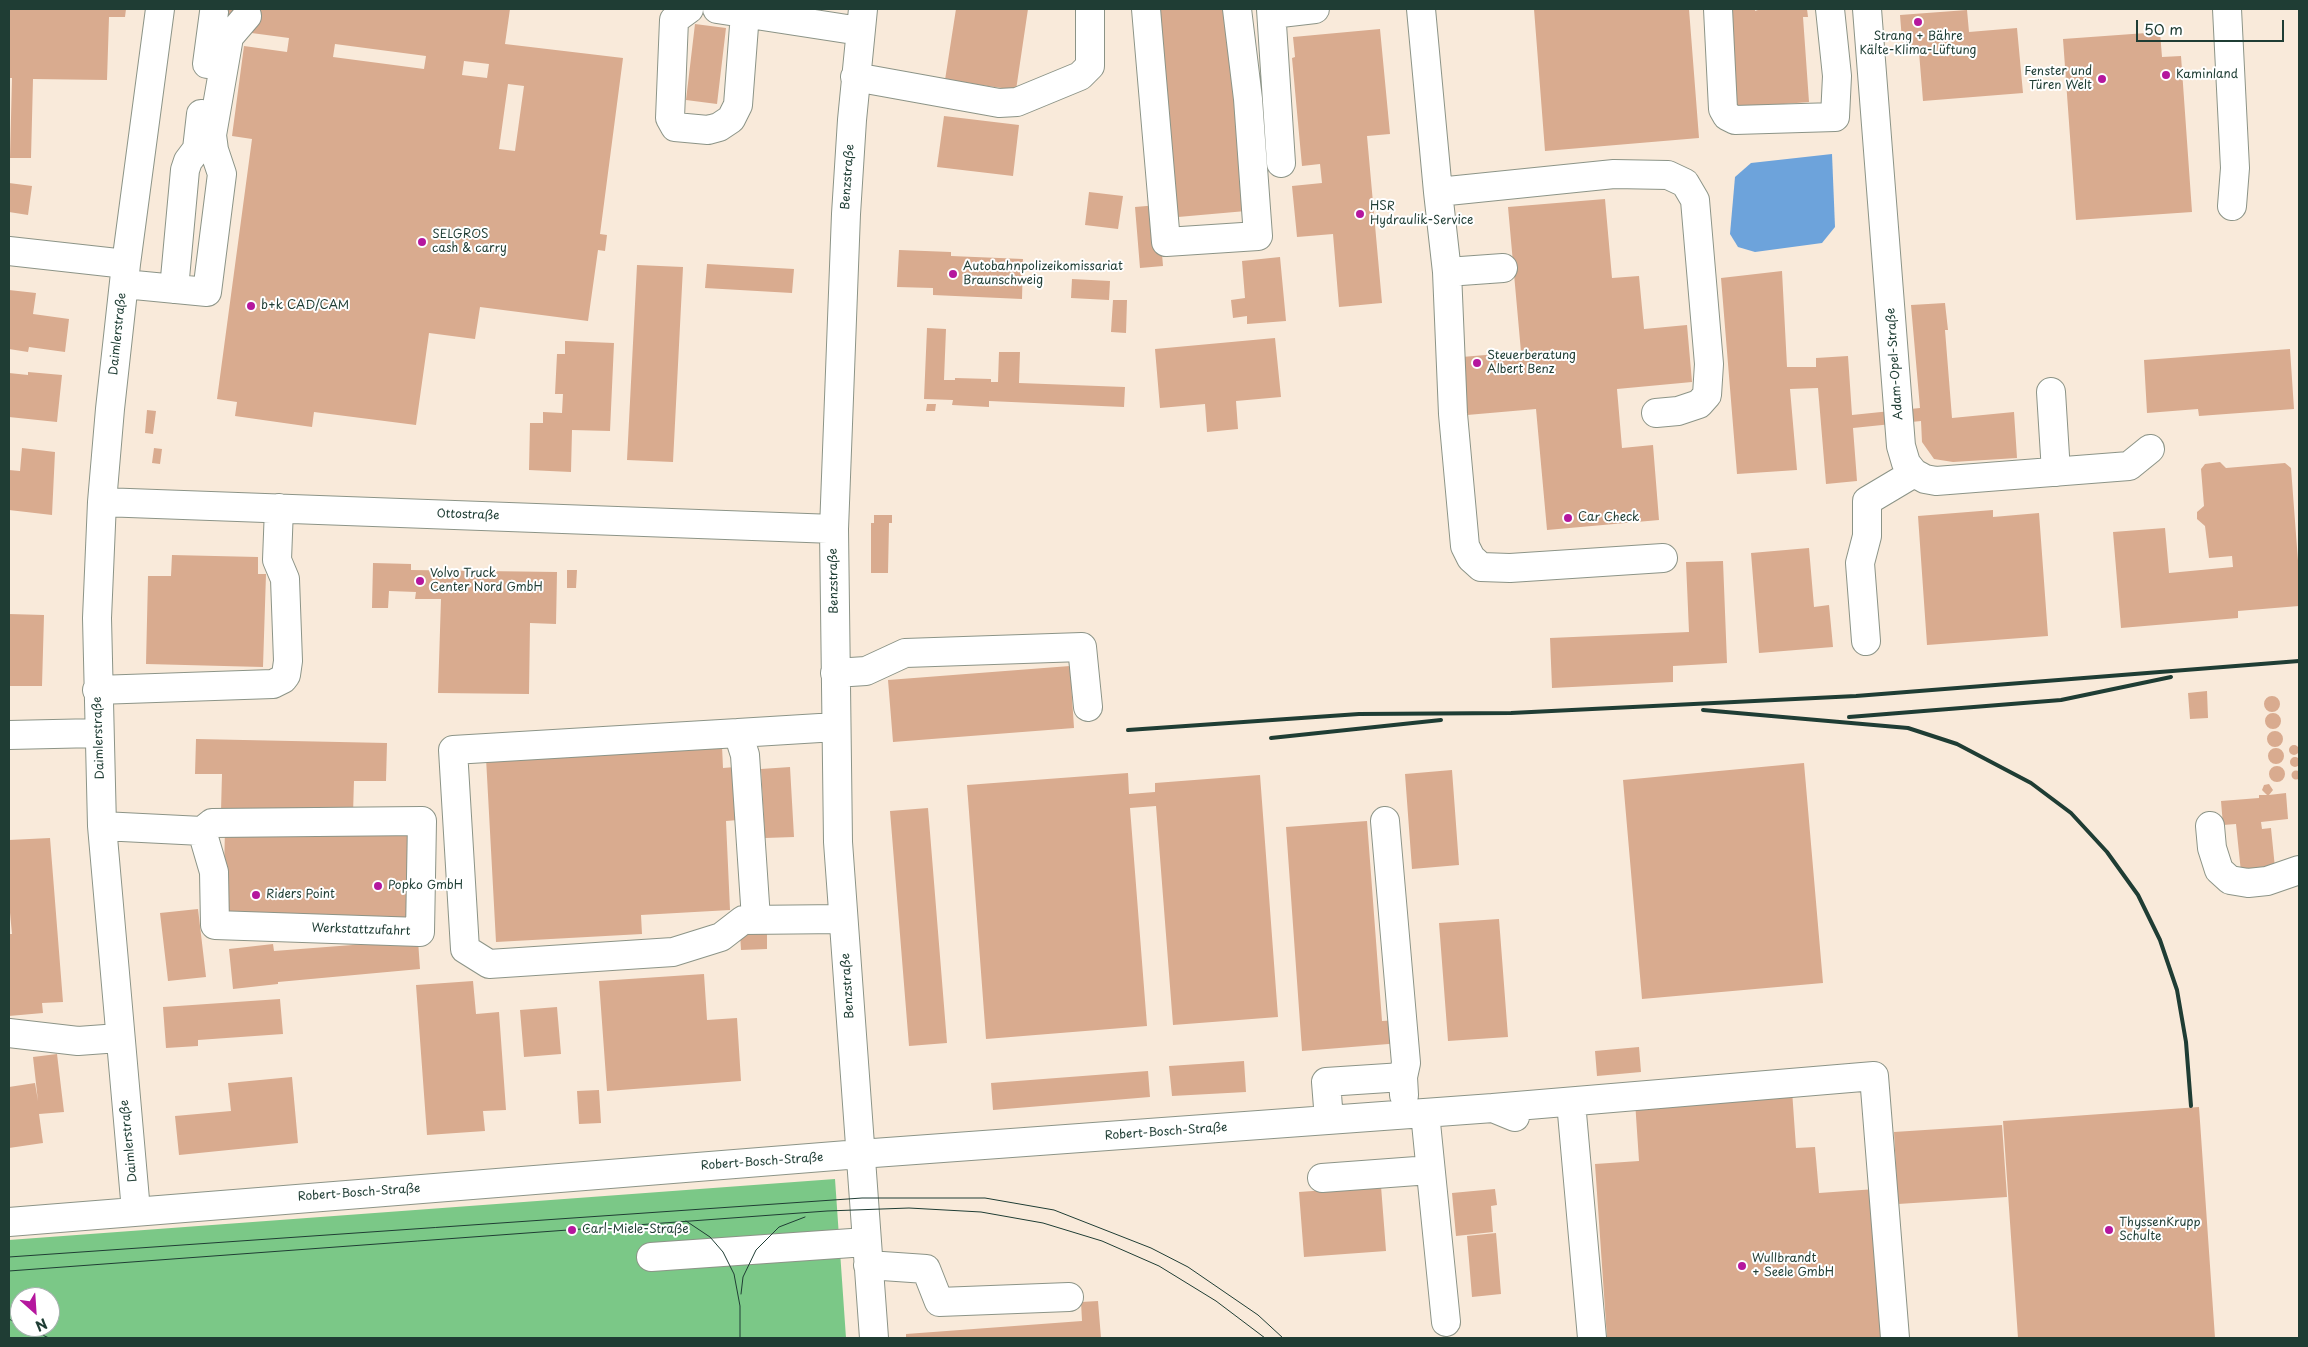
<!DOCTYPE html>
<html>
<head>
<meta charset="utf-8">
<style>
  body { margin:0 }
  #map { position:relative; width:2308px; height:1347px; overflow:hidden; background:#f9eada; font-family:"Playpen Sans",sans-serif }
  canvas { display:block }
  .frame { position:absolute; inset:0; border:10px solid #1f3d34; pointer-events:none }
  .north { position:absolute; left:10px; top:1287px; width:50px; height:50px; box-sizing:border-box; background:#fff; border:1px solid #a5b1ae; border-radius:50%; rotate:154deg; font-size:14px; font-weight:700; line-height:20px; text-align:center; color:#1f3d34 }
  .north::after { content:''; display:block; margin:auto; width:18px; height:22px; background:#b5179e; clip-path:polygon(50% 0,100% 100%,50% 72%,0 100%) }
  .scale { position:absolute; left:2136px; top:20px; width:148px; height:22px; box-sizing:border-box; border:2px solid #1f3d34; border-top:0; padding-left:6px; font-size:15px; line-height:18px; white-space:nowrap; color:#1f3d34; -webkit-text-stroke:4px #fff; paint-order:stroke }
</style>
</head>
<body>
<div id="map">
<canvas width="2308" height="1347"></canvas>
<div class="frame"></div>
<div class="north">N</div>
<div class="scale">50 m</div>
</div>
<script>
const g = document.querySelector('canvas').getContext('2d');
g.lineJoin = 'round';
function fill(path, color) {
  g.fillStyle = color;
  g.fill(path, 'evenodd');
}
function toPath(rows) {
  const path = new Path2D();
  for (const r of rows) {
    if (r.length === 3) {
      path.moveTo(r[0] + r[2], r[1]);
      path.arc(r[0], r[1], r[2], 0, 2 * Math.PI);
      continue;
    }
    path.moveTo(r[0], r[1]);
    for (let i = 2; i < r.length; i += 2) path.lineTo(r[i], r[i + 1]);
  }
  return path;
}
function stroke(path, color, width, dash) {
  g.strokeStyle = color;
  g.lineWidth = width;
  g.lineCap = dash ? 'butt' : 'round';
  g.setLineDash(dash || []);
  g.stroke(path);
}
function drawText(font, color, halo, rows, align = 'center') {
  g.font = font + ' "Playpen Sans",sans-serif';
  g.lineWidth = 4;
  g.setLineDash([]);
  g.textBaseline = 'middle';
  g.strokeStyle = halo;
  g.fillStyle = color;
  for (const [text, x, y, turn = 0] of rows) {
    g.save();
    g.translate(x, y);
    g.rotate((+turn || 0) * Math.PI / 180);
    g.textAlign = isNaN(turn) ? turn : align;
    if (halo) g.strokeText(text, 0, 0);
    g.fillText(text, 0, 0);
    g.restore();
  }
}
fill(toPath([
  [835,1179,846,1338,9,1338,9,1240],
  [20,1297,50,1297,50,1327,20,1327]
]), '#7bc887');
fill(toPath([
  [1832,154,1835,227,1822,243,1755,252,1738,247,1730,234,1735,177,1751,163]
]), '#6da3db');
fill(toPath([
  [9,9,126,9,125,17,109,17,107,80,33,79,31,158,10,158,12,78,9,78],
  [216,9,510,9,505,44,623,58,600,234,607,235,605,251,598,250,588,321,480,307,475,339,429,333,416,425,314,412,312,427,235,416,237,402,217,399,252,139,232,136,244,46,287,52,289,38,214,28],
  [335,44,426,56,424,69,333,57],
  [464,61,489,64,487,78,462,75],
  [508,84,524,86,515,151,499,149],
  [956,9,1028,9,1016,90,945,80],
  [1159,9,1228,9,1246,211,1178,217],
  [1534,9,1689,9,1699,138,1545,151],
  [1725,9,1755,9,1755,11,1761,9,1807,9,1808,17,1803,17,1809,102,1784,104,1785,110,1767,111,1767,105,1732,108],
  [1967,10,1969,32,2017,28,2023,93,1923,101,1919,52,1903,53,1900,15],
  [695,24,726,28,717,104,686,100],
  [1380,29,1390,134,1367,136,1382,303,1339,307,1333,234,1297,237,1292,186,1322,183,1320,164,1302,166,1292,58,1295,57,1293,37],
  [2160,32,2162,57,2181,56,2192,212,2076,220,2063,39],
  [944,116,1019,125,1013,176,937,167],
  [9,183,32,186,28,215,9,212],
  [1089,192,1123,196,1118,229,1085,225],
  [1605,199,1612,278,1639,276,1644,329,1687,325,1692,382,1617,389,1622,448,1653,445,1659,520,1547,530,1536,409,1467,415,1462,357,1521,352,1508,207],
  [1158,205,1163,266,1140,268,1135,207],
  [899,250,951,252,951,256,1023,259,1022,299,933,295,933,288,897,287],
  [1280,257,1286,321,1247,324,1247,316,1233,318,1231,300,1245,298,1242,261],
  [707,264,794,269,792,293,705,288],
  [637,265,683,267,673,462,627,460],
  [1782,271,1787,367,1816,367,1816,358,1848,356,1852,415,1920,408,1911,305,1945,303,1948,330,1945,330,1952,418,2014,412,2017,458,1953,462,1934,459,1922,442,1921,421,1853,428,1857,481,1826,484,1818,388,1790,389,1797,470,1737,474,1721,278],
  [1072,279,1110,281,1109,300,1071,298],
  [9,290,36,293,33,314,69,319,65,352,29,347,28,352,9,349],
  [1113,300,1127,300,1126,333,1111,332],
  [927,328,946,329,944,380,955,380,955,378,991,379,991,382,998,382,999,352,1020,352,1019,383,1125,387,1124,407,989,401,989,407,952,405,953,400,924,399],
  [1275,338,1281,397,1236,401,1238,429,1207,432,1205,404,1160,408,1155,349],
  [565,341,614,343,610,431,572,430,571,472,529,470,530,423,543,423,543,412,562,413,563,394,555,394,557,354,565,354],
  [2290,349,2294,409,2199,416,2198,409,2147,413,2144,360],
  [28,372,62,375,57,422,9,417,9,373,28,375],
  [927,404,936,404,935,411,926,411],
  [147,410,156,411,153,434,145,433],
  [22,448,55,452,52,515,9,510,9,470,20,471],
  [154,448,162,449,160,464,152,463],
  [2220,462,2226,468,2285,463,2291,468,2299,574,2299,606,2238,611,2238,618,2121,628,2113,532,2165,528,2169,573,2233,567,2232,556,2209,558,2205,526,2197,519,2197,512,2204,506,2201,469,2205,464],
  [1993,510,1993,517,2039,513,2048,636,1927,645,1918,516],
  [874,515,892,515,892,523,889,523,888,573,871,573,871,523,874,523],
  [1809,548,1814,607,1829,605,1833,647,1759,653,1751,553],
  [172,555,258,557,258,574,266,574,263,667,146,664,148,576,171,576],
  [1723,561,1727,663,1673,666,1673,682,1552,688,1550,638,1689,632,1686,562],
  [373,563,411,564,411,570,557,572,556,624,530,623,529,694,438,693,441,599,415,599,416,592,389,591,388,608,372,608],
  [567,570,577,570,576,588,567,588],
  [9,614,44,615,42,686,9,686],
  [1070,666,1074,728,893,742,888,680],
  [2207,691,2208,718,2190,719,2188,693],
  [2272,704,8],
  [2273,721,8],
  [2275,739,8],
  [196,739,387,743,386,781,354,781,353,814,221,811,222,774,195,774],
  [2294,750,5],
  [722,746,723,768,735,767,738,820,726,821,730,910,641,915,642,934,496,942,486,758],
  [2276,756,8],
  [2295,762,5],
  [1804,763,1823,983,1642,999,1623,780],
  [2277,774,8],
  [790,767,794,837,765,838,761,769],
  [1452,770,1459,865,1412,869,1405,774],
  [2296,775,4.5],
  [1128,773,1129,794,1155,792,1155,783,1260,775,1278,1017,1173,1025,1156,806,1130,808,1147,1026,986,1039,967,785],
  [2269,784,2273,790,2269,795,2286,793,2288,819,2261,822,2262,829,2271,828,2275,868,2241,872,2236,824,2223,825,2221,801,2259,798,2259,795,2267,795,2262,790,2264,785],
  [928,808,947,1043,909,1046,890,811],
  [1367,821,1382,1021,1399,1020,1401,1043,1302,1051,1286,827],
  [225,828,415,832,413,922,223,918],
  [50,838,63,1002,42,1003,43,1013,9,1016,9,934,12,934,9,902,9,840],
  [198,909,206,977,168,981,160,913],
  [1499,919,1508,1037,1448,1041,1439,923],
  [767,931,767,949,741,950,740,933],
  [418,940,420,969,278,982,278,984,233,989,229,949,273,944,274,951],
  [704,974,707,1020,737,1018,741,1081,607,1091,599,981],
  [473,981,476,1014,499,1012,506,1110,483,1111,485,1131,427,1135,416,985],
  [280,999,283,1034,198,1040,198,1046,166,1048,163,1007],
  [557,1007,561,1054,524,1057,520,1010],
  [1639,1047,1641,1072,1597,1076,1595,1051],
  [57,1054,64,1112,39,1114,43,1143,9,1148,9,1087,35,1083,38,1101,33,1057],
  [1244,1061,1246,1092,1172,1096,1169,1066],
  [1148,1071,1150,1097,993,1110,991,1083],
  [292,1077,298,1143,179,1155,175,1116,231,1111,228,1083],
  [599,1090,601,1123,579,1124,577,1091],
  [1792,1090,1796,1148,1815,1147,1819,1193,1876,1189,1887,1338,1607,1338,1595,1164,1639,1161,1635,1101],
  [2199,1107,2215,1338,2018,1338,2003,1121],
  [2002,1125,2007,1197,1898,1204,1894,1132],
  [1381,1186,1386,1251,1304,1257,1299,1192],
  [1495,1189,1497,1205,1491,1206,1493,1232,1456,1236,1452,1193],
  [1496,1233,1501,1294,1472,1297,1467,1236],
  [1098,1301,1101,1338,906,1338,906,1334,1082,1321,1081,1302]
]), '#d9ab8f');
const minor = toPath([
  [689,9,674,20,670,118,675,127,708,130,719,127,731,119,738,105,745,13],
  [717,9,860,31],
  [863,9,852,120,846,214,834,529,838,842,874,1338],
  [1146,9,1166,242,1258,236,1248,99,1237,9],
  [1271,9,1281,163],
  [1421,9,1438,192,1614,174,1668,175,1685,183,1695,200,1709,364,1707,395,1699,404,1678,411,1656,413],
  [1718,9,1723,109,1727,116,1735,120,1835,117,1837,76,1830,9],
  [1867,9,1901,446,1906,463,1914,473,1925,479,1936,481,2129,466,2150,449],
  [2227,9,2235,168,2232,206],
  [1272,14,1315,9],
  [207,64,214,12],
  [855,77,999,103,1017,102,1080,76,1090,66,1090,9],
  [1438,192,1447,272,1503,268],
  [9,251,126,264],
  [1447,272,1453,414,1465,546,1471,558,1481,567,1510,568,1663,558],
  [124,284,207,292,222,174,214,150,212,135,229,37,247,16],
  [174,289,185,170,188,161,197,149,201,114],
  [2051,392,2056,472],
  [102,502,834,529],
  [1866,641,1860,563,1867,536,1867,501,1914,473],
  [835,673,866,671,905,653,1082,647,1088,707],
  [97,690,273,684,283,679,286,675,288,661,285,579,277,560,279,508],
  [738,733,836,727],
  [9,735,98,733],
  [422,821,420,932,215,925,214,872,202,831,212,823,422,821],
  [1385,821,1406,1063,1403,1077],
  [102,826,202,831],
  [2210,826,2212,848,2219,870,2230,880,2248,883,2267,881,2299,870],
  [756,919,745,755,738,733,453,750,465,949,489,964,673,952,721,937,743,920,843,919],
  [9,1033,78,1041,119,1038],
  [1571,1102,1592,1338],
  [1493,1108,1874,1076,1895,1338],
  [1425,1113,1446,1322],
  [1329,1120,1326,1082,1403,1077,1404,1095],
  [1322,1178,1430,1170],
  [136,1211,102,826,97,618,102,502,110,409,126,264,160,9],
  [9,1222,860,1154,1493,1108,1515,1117],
  [651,1257,866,1242],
  [868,1265,926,1269,939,1302,1069,1297]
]);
stroke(minor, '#8c9487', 30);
stroke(minor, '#fff', 28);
stroke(toPath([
  [686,1221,710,1237,723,1252,734,1274,740,1306,740,1338],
  [9,1257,862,1198,985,1198,1054,1210,1151,1248,1188,1267,1258,1315,1283,1338],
  [9,1271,827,1211,909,1208,981,1212,1043,1223,1102,1241,1159,1266,1216,1301,1265,1338],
  [741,1294,743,1277,756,1250,779,1227,805,1217],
  [9,1319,20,1325],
  [25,1327,49,1338]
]), '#1f3d34', 1);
stroke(toPath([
  [1703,710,1908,728,1957,744,2031,783,2071,813,2107,852,2138,895,2160,940,2177,990,2186,1042,2191,1106],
  [1849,717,2061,700,2171,677],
  [1128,730,1359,714,1511,713,1856,696,2299,661],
  [1271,738,1441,720]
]), '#1f3d34', 4);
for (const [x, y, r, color] of [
  [1918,22,5,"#b5179e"],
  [2166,75,5,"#b5179e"],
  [2102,79,5,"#b5179e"],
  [1360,214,5,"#b5179e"],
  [422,242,5,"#b5179e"],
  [953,274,5,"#b5179e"],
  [251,306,5,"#b5179e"],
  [1477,363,5,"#b5179e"],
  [1568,518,5,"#b5179e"],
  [420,581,5,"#b5179e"],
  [378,886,5,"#b5179e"],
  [256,895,5,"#b5179e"],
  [572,1230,5,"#b5179e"],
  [2109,1230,5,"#b5179e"],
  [1742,1266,5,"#b5179e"]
]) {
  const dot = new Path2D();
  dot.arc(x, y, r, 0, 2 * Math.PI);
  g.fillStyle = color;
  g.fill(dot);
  stroke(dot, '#fff', 2);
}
drawText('12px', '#1f3d34', '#fff', [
  ["Strang + Bähre",1918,37,"center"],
  ["Kälte-Klima-Lüftung",1918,51,"center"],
  ["Fenster und",2092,72,"right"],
  ["Türen Welt",2092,86,"right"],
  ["Kaminland",2176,75],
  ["HSR",1370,207],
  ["Hydraulik-Service",1370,221],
  ["SELGROS",432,235],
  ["cash & carry",432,249],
  ["Autobahnpolizeikomissariat",963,267],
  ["Braunschweig",963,281],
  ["b+k CAD/CAM",261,306],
  ["Steuerberatung",1487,356],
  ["Albert Benz",1487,370],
  ["Car Check",1578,518],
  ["Volvo Truck",430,574],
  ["Center Nord GmbH",430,588],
  ["Popko GmbH",388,886],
  ["Riders Point",266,895],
  ["ThyssenKrupp",2119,1223],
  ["Schulte",2119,1237],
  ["Carl-Miele-Straße",582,1230],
  ["Wullbrandt",1752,1259],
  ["+ Seele GmbH",1752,1273]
], 'left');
drawText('12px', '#1f3d34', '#fff', [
  ["Benzstraße",848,177,-86],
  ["Daimlerstraße",118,334,-84],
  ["Adam-Opel-Straße",1895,364,-94],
  ["Ottostraße",468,515,2],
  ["Benzstraße",834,581,-91],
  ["Daimlerstraße",99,738,-92],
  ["Werkstattzufahrt",361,930,2],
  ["Benzstraße",848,986,-94],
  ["Robert-Bosch-Straße",1166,1132,-4],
  ["Daimlerstraße",129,1141,-96],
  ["Robert-Bosch-Straße",762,1162,-4],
  ["Robert-Bosch-Straße",359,1193,-4]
]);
</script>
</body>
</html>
